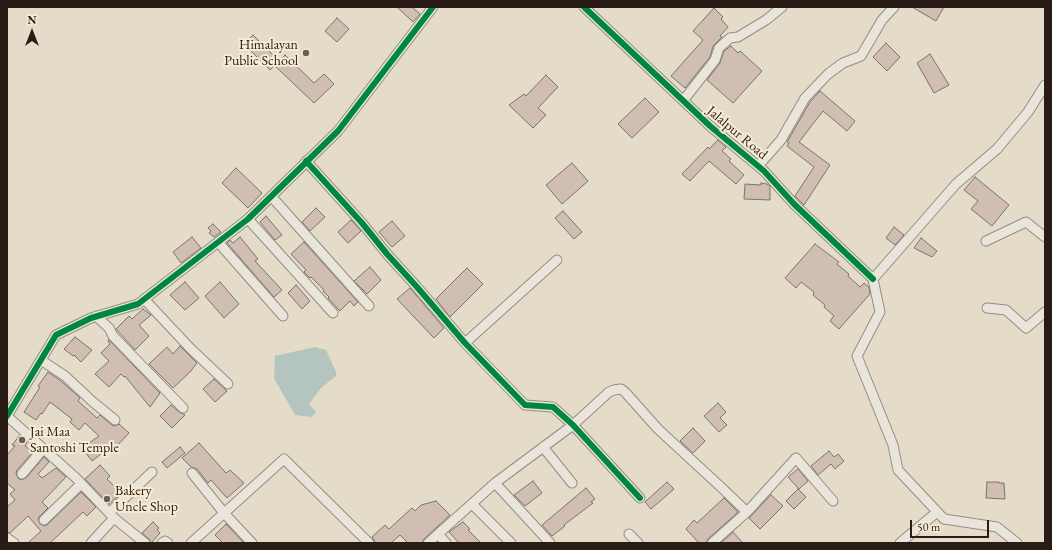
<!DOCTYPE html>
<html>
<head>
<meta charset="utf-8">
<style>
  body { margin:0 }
  #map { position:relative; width:1052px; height:550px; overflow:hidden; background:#e4dcc8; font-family:"EB Garamond",serif }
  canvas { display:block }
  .frame { position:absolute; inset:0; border:8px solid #291b15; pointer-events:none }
  .north { position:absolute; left:12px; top:12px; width:40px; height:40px; -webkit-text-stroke:3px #f5ecd3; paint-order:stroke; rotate:0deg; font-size:11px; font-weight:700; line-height:16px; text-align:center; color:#291b15 }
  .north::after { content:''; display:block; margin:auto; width:14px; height:18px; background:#291b15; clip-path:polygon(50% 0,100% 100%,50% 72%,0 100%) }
  .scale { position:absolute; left:910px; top:520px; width:79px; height:18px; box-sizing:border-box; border:2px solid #291b15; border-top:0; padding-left:5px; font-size:12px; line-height:14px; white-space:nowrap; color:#291b15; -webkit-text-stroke:3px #f5ecd3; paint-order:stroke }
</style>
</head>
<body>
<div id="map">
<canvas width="1052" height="550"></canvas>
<div class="frame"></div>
<div class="north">N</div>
<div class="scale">50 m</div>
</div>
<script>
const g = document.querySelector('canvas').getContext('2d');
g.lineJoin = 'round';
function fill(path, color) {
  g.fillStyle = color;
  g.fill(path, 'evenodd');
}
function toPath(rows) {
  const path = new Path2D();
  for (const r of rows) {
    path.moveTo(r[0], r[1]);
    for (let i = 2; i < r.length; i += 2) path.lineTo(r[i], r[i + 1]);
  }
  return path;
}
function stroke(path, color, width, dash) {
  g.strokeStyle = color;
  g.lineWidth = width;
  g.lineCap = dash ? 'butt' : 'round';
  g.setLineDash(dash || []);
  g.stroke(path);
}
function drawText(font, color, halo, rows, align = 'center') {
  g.font = font + ' "EB Garamond",serif';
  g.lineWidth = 4;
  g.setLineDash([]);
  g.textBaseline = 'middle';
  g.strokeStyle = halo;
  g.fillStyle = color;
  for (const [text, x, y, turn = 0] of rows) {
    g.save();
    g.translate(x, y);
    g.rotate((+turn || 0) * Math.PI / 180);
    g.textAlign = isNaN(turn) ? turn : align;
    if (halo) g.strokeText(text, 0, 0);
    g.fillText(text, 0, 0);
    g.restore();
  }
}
fill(toPath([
  [315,347,326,350,336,372,336,376,321,388,309,404,316,412,312,417,295,415,274,378,275,356]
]), '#b4c5bf');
const building = toPath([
  [397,7,412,7,420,14,413,22,397,7],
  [912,7,944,7,936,21,912,7],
  [714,8,723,17,721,19,728,27,720,36,722,37,713,46,710,57,685,88,671,76,703,40,693,31,714,8],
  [337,18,349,29,337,42,325,31,337,18],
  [253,35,279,61,270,70,244,44,253,35],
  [886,43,900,57,887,71,873,57,886,43],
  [731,46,738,53,740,51,762,71,733,103,707,80,720,63,724,51,731,46],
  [930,54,949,85,934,93,917,63,930,54],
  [285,55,314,83,324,74,334,84,314,103,275,66,285,55],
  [546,75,558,87,538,108,546,115,533,128,509,105,524,94,526,96,546,75],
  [820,91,855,121,847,131,823,111,799,142,830,165,804,205,795,196,814,167,787,146,789,143,787,142,810,102,820,91],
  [645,98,659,112,632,138,618,124,645,98],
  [718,140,726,147,722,151,731,159,729,161,744,175,736,184,709,161,690,181,682,174,708,147,709,149,718,140],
  [572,163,588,181,562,204,546,185,572,163],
  [236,168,262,193,248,208,222,183,236,168],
  [975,177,1009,205,992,226,971,209,978,201,964,190,975,177],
  [761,183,767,184,770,186,770,200,744,199,745,184,761,185,761,183],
  [316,208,325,217,310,231,302,222,316,208],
  [563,211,582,232,574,239,555,218,563,211],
  [266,216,282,235,275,240,260,222,266,216],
  [351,220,361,231,348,243,338,232,351,220],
  [392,221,405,236,392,247,379,232,392,221],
  [213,224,221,232,214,237,209,233,211,231,208,228,213,224],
  [894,227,904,235,895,245,886,238,894,227],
  [192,237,201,248,181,263,173,252,192,237],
  [240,237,258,259,255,261,282,290,274,297,227,243,230,240,233,243,240,237],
  [921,238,937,251,932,257,914,248,921,238],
  [304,242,358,302,354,306,350,301,340,311,328,298,329,297,323,291,324,290,311,277,310,278,304,272,306,270,291,254,304,242],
  [815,244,839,262,837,264,849,274,848,276,860,287,864,283,869,287,870,294,839,329,830,321,834,316,824,307,825,305,813,295,814,292,801,282,796,288,785,278,815,244],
  [370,267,381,280,367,294,354,281,370,267],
  [467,268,483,284,450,317,436,299,467,268],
  [185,282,199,298,185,310,170,295,185,282],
  [220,282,239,304,224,318,205,296,220,282],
  [296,285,310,301,302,309,288,293,296,285],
  [410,288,444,328,434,338,397,299,410,288],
  [143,309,151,315,139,325,149,336,135,350,116,329,129,316,132,319,143,309],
  [75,337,92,350,81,362,74,355,73,356,64,349,75,337],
  [109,340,160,393,150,407,125,376,124,377,121,374,109,387,95,374,109,361,101,353,110,344,108,341,109,340],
  [180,346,197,363,190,372,173,388,149,364,167,347,173,354,180,346],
  [48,372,61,381,80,398,78,401,97,418,100,415,112,425,114,426,119,424,129,433,113,450,110,447,92,461,82,448,99,436,85,423,79,430,70,422,72,419,50,402,42,414,41,413,36,420,24,412,40,387,38,386,48,372],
  [214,379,227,391,215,402,203,389,214,379],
  [718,403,726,412,720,418,727,425,719,432,704,416,718,403],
  [171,405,179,412,185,415,172,428,160,416,171,405],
  [693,428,705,441,693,453,680,441,693,428],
  [19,436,27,443,25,446,33,452,17,470,16,473,18,478,21,480,26,478,44,457,49,462,38,474,42,478,56,468,66,477,42,502,48,508,38,518,40,524,45,526,48,524,81,492,96,507,87,516,83,512,50,543,28,543,41,531,28,516,10,533,7,532,7,507,15,500,10,494,15,490,7,483,7,455,15,446,12,445,19,436],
  [199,443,226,473,230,470,244,483,227,498,211,480,208,483,197,469,191,467,182,458,199,443],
  [180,447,185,453,167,468,162,462,180,447],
  [829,451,834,457,838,454,844,461,835,469,831,464,818,475,811,466,829,451],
  [100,465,110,476,107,479,121,493,109,504,85,479,100,465],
  [798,469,808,481,799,489,788,477,798,469],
  [533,481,542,493,525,506,514,495,533,481],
  [667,482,674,489,651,509,645,502,667,482],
  [987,482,999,482,999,483,1004,483,1005,499,986,498,987,482],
  [586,488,595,499,591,502,593,503,564,525,565,526,552,536,542,525,586,488],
  [798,489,806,497,794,509,786,501,798,489],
  [771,495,783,506,760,529,749,518,771,495],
  [724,498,738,512,708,539,706,543,699,543,686,529,694,520,697,523,724,498],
  [436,501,450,515,424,539,422,543,408,543,400,535,391,543,376,543,372,537,385,525,389,529,412,508,415,511,421,505,436,501],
  [153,522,159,528,157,530,160,533,151,543,149,539,142,533,153,522],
  [463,522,470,529,468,530,481,543,459,543,449,532,463,522],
  [226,524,244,543,223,543,215,535,226,524],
  [733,532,743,543,723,543,722,542,733,532]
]);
fill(building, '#d0beb3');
stroke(building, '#797469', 1);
const street = toPath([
  [584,7,710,126,764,171,794,204,873,279],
  [686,97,715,60,719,48,730,38,738,37,766,20,782,7],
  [306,161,362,223,387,254,417,287,465,343,525,405,553,407,573,425,640,498],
  [758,166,781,140,805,98,828,74,843,63,861,56,882,20,894,7],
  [271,196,369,306],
  [248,219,333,313],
  [986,241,1026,222,1045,237],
  [218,242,283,316],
  [873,279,880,312,857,356,893,445,898,470,944,519,997,527,1017,543],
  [873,279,956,184,997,149,1028,112,1045,85],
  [144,299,190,348,228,384],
  [987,308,1006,310,1026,328,1045,312],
  [96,316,109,328,113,336,183,408],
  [465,343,557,260],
  [41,360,65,376,93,402,115,420],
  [7,416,56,335,91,318,138,304,248,219,338,131,433,7],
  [7,416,76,478,114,518,145,543],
  [543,447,572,483],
  [192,473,224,513,252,543],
  [22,474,43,449],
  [495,483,573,425,609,392,614,390,621,389,625,392,658,429,723,489,747,512],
  [472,504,511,543],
  [109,513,152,472],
  [44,520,81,484],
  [438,534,446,543],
  [629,534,638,543],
  [7,538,14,543],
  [91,543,114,518],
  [162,543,165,541,168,543],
  [191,543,284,459,369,543],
  [428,543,495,483,550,543],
  [712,543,747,512,796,458,833,501],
  [900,543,937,512]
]);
stroke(street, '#948d82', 11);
stroke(street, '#e9e5db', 9);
stroke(toPath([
  [584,7,710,126,764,171,794,204,873,279],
  [306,161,362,223,387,254,417,287,465,343,525,405,553,407,573,425,640,498],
  [7,416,56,335,91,318,138,304,248,219,338,131,433,7]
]), '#00873e', 6);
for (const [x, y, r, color] of [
  [306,53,4,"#6a5f54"],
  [22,440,4,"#6a5f54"],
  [107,499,4,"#6a5f54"]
]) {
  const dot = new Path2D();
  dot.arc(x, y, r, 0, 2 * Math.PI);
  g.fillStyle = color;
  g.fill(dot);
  stroke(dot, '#f5ecd3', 1.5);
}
drawText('14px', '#291b15', '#f5ecd3', [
  ["Himalayan",298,45,"right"],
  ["Public School",298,61,"right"],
  ["Jai Maa",30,432],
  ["Santoshi Temple",30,448],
  ["Bakery",115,491],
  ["Uncle Shop",115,507]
], 'left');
drawText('14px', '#291b15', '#f5ecd3', [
  ["Jalalpur Road",737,133,40]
]);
</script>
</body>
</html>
